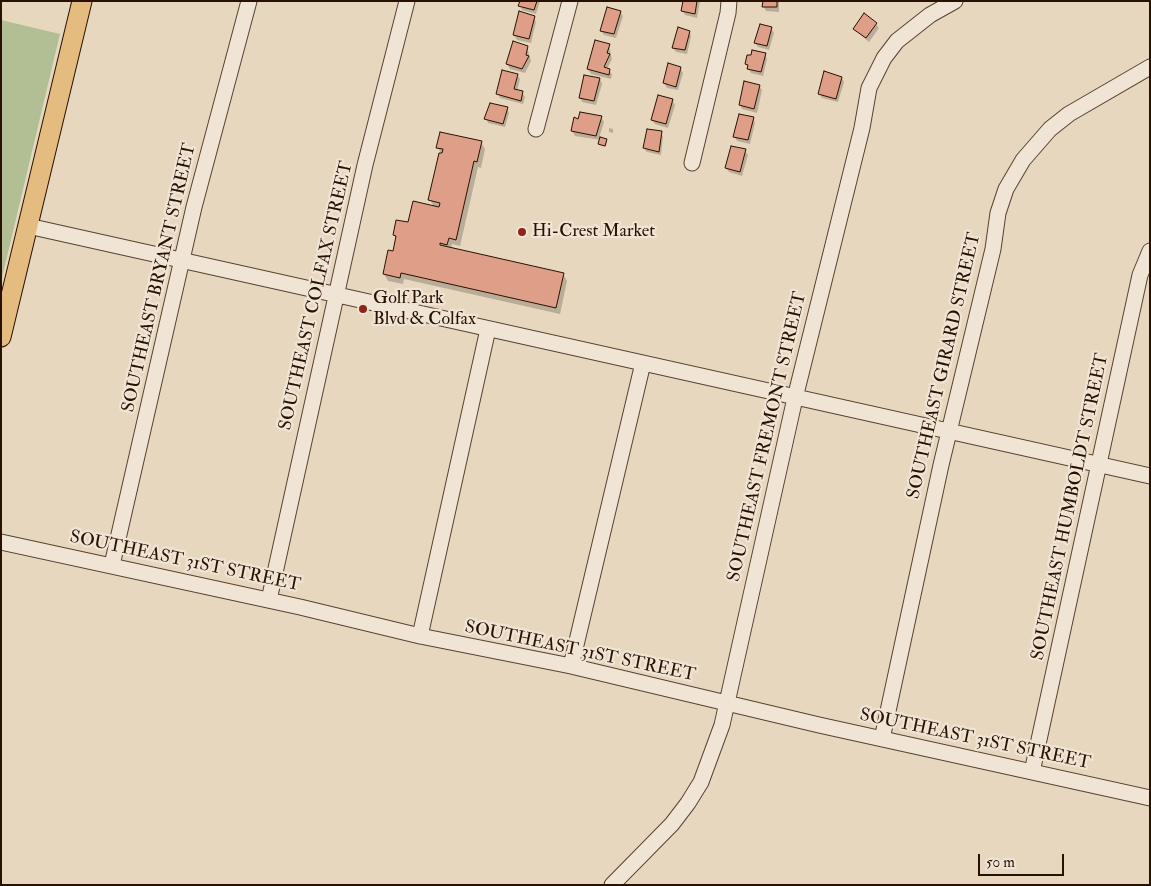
<!DOCTYPE html>
<html>
<head>
<meta charset="utf-8">
<style>
  body { margin:0 }
  #map { position:relative; width:1151px; height:886px; overflow:hidden; background:#e8d7bf; font-family:"IM FELL Double Pica",serif }
  canvas { display:block }
  .frame { position:absolute; inset:0; border:2px solid #281100; pointer-events:none }
  .scale { position:absolute; left:978px; top:854px; width:86px; height:22px; box-sizing:border-box; border:2px solid #281100; border-top:0; padding-left:6px; font-size:15px; line-height:18px; white-space:nowrap; color:#281100; -webkit-text-stroke:4px #f0e5d5; paint-order:stroke }
</style>
</head>
<body>
<div id="map">
<canvas width="1151" height="886"></canvas>
<div class="frame"></div>
<div class="scale">50 m</div>
</div>
<script>
const g = document.querySelector('canvas').getContext('2d');
g.lineJoin = 'round';
function fill(path, color) {
  g.fillStyle = color;
  g.fill(path, 'evenodd');
}
function toPath(rows) {
  const path = new Path2D();
  for (const r of rows) {
    path.moveTo(r[0], r[1]);
    for (let i = 2; i < r.length; i += 2) path.lineTo(r[i], r[i + 1]);
  }
  return path;
}
function stroke(path, color, width, dash) {
  g.strokeStyle = color;
  g.lineWidth = width;
  g.lineCap = dash ? 'butt' : 'round';
  g.setLineDash(dash || []);
  g.stroke(path);
}
function drawText(font, color, halo, rows, align = 'center') {
  g.font = font + ' "IM FELL Double Pica",serif';
  g.lineWidth = 4.5;
  g.setLineDash([]);
  g.textBaseline = 'middle';
  g.strokeStyle = halo;
  g.fillStyle = color;
  for (const [text, x, y, turn = 0] of rows) {
    g.save();
    g.translate(x, y);
    g.rotate((+turn || 0) * Math.PI / 180);
    g.textAlign = isNaN(turn) ? turn : align;
    if (halo) g.strokeText(text, 0, 0);
    g.fillText(text, 0, 0);
    g.restore();
  }
}
fill(toPath([
  [1,20,60,34,1,282]
]), '#b2bf95');
fill(toPath([
  [521,1,540,1,536,14,522,10,520,6],
  [684,1,700,1,697,18,685,15,682,10],
  [764,1,779,1,779,12,766,11,764,7],
  [620,12,623,16,616,38,604,35,601,31],
  [534,18,536,22,531,43,517,40,514,35],
  [876,24,879,28,869,42,854,29],
  [771,28,774,33,769,50,758,47,755,43],
  [689,32,691,36,687,54,676,52,673,48],
  [609,45,612,59,607,69,612,74,611,79,591,74,588,69],
  [527,47,531,61,525,73,510,69,507,64],
  [765,54,767,59,763,76,751,73,746,64],
  [680,68,683,73,678,90,667,88,664,83],
  [517,75,520,79,517,91,522,93,525,97,523,104,500,98,498,94],
  [842,78,844,82,838,102,822,98,819,93],
  [600,79,602,84,596,105,582,102,580,97],
  [759,86,762,90,757,113,742,109,740,105],
  [672,100,675,105,668,128,655,124,652,120],
  [507,108,509,113,505,127,488,123,486,118],
  [601,117,604,122,599,138,607,140,606,147,600,145,601,140,575,136,572,131],
  [753,118,755,123,750,144,737,141,735,137],
  [609,128,613,129,613,133,609,132],
  [661,132,663,137,661,155,647,152,644,148],
  [481,142,485,149,481,168,478,167,460,246,452,244,451,249,563,274,567,281,560,314,404,279,403,284,388,281,384,274,394,253,397,239,394,235,434,207,430,200,441,153,438,148],
  [745,151,748,155,742,176,729,172,726,168]
]), '#0003');
const building = toPath([
  [520,1,537,1,534,10,518,6,520,1],
  [683,1,697,1,695,14,681,11,683,1],
  [763,1,777,1,777,7,762,7,763,1],
  [607,7,621,11,614,34,600,31,607,7],
  [519,11,535,16,529,39,513,35,519,11],
  [864,13,877,23,866,38,853,29,864,13],
  [760,24,772,27,767,46,754,43,760,24],
  [678,27,690,31,685,50,672,48,678,27],
  [595,40,610,44,607,53,610,54,604,67,610,69,609,75,587,69,595,40],
  [513,41,528,46,526,55,529,56,522,69,506,64,513,41],
  [752,50,766,53,761,72,747,69,748,65,745,64,747,55,751,55,752,50],
  [668,63,681,67,676,87,663,83,668,63],
  [502,70,518,74,514,89,523,91,521,101,496,94,502,70],
  [824,71,842,77,836,99,818,94,824,71],
  [584,75,600,78,594,101,579,98,584,75],
  [744,81,760,85,754,109,739,105,744,81],
  [658,95,673,99,666,124,651,120,658,95],
  [490,103,508,107,503,124,484,119,490,103],
  [580,112,602,116,596,136,571,131,574,117,578,119,580,112],
  [739,114,754,117,748,140,733,137,739,114],
  [647,129,662,131,659,152,643,148,647,129],
  [440,132,482,141,477,162,474,161,456,240,449,238,447,245,440,243,440,245,564,273,556,308,401,273,400,278,383,274,388,250,393,251,396,236,393,235,396,220,408,222,413,201,439,207,440,203,428,200,439,153,442,153,443,149,436,148,440,132],
  [600,137,607,139,605,146,598,144,600,137],
  [731,146,746,149,740,172,725,168,731,146]
]);
fill(building, '#de9e87');
stroke(building, '#281100', 1);
const minor = toPath([
  [536,129,570,1],
  [692,163,728,13,729,1],
  [28,226,1150,476],
  [1,542,300,607,420,636,571,666,819,725,1150,798],
  [112,565,194,207,249,1],
  [269,600,365,165,407,1],
  [420,636,488,329],
  [571,666,643,363],
  [882,739,941,465,993,249,998,213,1006,189,1023,160,1050,129,1069,114,1150,67],
  [1032,772,1140,275,1150,251],
  [612,885,672,824,688,803,701,782,722,725,795,398,862,128,869,88,884,58,897,41,930,15,955,1]
]);
const major = toPath([
  [1,337,82,1]
]);
stroke(minor, '#584230', 17);
stroke(major, '#281100', 21);
stroke(minor, '#f0e5d5', 15);
stroke(major, '#e4bc80', 19);
for (const [x, y, r, color] of [
  [522,232,5,"#8f2418"],
  [363,309,5,"#8f2418"]
]) {
  const dot = new Path2D();
  dot.arc(x, y, r, 0, 2 * Math.PI);
  g.fillStyle = color;
  g.fill(dot);
  stroke(dot, '#f0e5d5', 2);
}
drawText('18px', '#281100', '#f0e5d5', [
  ["Hi-Crest Market",532,232],
  ["Golf Park",373,299],
  ["Blvd & Colfax",373,320]
], 'left');
drawText('18px', '#281100', '#f0e5d5', [
  ["SOUTHEAST BRYANT STREET",160,278,-77],
  ["SOUTHEAST COLFAX STREET",317,296,-77],
  ["SOUTHEAST GIRARD STREET",945,366,-77],
  ["SOUTHEAST FREMONT STREET",768,437,-77],
  ["SOUTHEAST HUMBOLDT STREET",1071,507,-78],
  ["SOUTHEAST 31ST STREET",185,562,12],
  ["SOUTHEAST 31ST STREET",580,652,12],
  ["SOUTHEAST 31ST STREET",975,740,12]
]);
</script>
</body>
</html>
